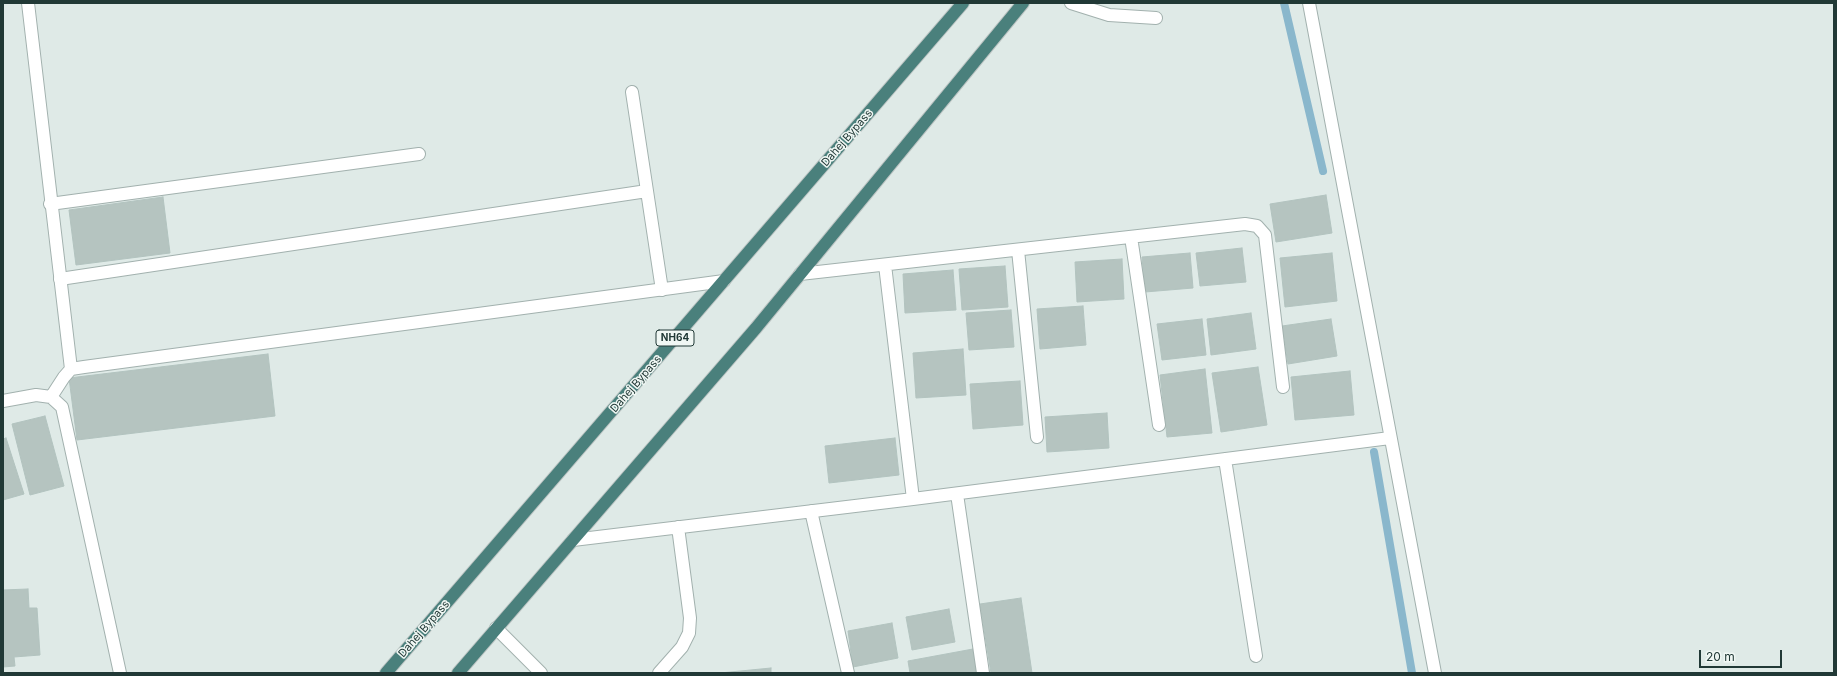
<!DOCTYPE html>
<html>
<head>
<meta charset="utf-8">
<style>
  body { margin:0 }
  #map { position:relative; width:1837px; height:676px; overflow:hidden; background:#dfeae7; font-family:Inter,sans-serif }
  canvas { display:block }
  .frame { position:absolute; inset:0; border:4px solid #213936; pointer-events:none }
  .scale { position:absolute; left:1699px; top:650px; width:83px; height:18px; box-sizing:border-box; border:2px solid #213936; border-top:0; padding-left:5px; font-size:12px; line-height:14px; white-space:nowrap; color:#213936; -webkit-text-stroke:3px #f0f7f4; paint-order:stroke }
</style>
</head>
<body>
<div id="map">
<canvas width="1837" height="676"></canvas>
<div class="frame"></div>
<div class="scale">20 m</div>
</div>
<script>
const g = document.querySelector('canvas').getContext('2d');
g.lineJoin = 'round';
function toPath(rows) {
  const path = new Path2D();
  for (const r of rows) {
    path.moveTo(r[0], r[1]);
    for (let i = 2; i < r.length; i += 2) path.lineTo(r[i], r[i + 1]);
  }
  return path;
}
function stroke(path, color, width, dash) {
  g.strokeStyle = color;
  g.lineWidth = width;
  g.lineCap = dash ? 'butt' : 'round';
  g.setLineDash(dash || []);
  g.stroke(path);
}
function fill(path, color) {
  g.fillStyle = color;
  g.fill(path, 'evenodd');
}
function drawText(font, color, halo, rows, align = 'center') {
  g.font = font + ' Inter,sans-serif';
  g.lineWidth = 3;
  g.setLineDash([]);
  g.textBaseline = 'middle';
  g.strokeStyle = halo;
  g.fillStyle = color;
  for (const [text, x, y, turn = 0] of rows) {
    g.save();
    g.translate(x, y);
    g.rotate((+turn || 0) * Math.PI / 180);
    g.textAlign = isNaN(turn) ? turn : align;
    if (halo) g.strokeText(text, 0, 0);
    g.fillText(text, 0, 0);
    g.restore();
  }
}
stroke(toPath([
  [1284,3,1323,171],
  [1374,452,1412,673]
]), '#8ab7cc', 8);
const building = toPath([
  [1326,195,1332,233,1276,242,1270,204,1326,195],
  [163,197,170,253,76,265,69,210,163,197],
  [1242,248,1246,282,1200,286,1196,253,1242,248],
  [1190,253,1193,288,1145,292,1142,257,1190,253],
  [1332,253,1337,301,1285,307,1280,258,1332,253],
  [1122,259,1124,299,1077,302,1075,262,1122,259],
  [1005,266,1008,307,962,310,959,269,1005,266],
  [953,270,956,310,905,313,903,274,953,270],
  [1083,306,1086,345,1040,349,1037,309,1083,306],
  [1011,310,1014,347,969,350,966,313,1011,310],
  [1251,313,1256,349,1211,355,1207,319,1251,313],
  [1202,319,1206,355,1162,360,1157,324,1202,319],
  [1331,319,1337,356,1288,364,1282,326,1331,319],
  [963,349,966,395,916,398,913,353,963,349],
  [268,354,275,416,77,440,69,378,268,354],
  [1258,367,1267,425,1221,432,1212,373,1258,367],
  [1205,369,1212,433,1167,437,1160,375,1205,369],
  [1350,371,1354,415,1295,420,1291,377,1350,371],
  [1020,381,1023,425,973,429,970,384,1020,381],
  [1107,413,1109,448,1047,452,1045,417,1107,413],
  [45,416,64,486,30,495,12,424,45,416],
  [6,438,24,494,3,500,3,439,6,438],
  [895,438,899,475,829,483,825,446,895,438],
  [28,589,29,608,37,608,40,655,14,657,15,666,3,667,3,590,28,589],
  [1021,598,1032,673,991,673,980,604,1021,598],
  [949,609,955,642,912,650,906,617,949,609],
  [892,623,898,658,853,667,848,631,892,623],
  [973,649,977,673,910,673,908,661,973,649],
  [771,668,771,673,720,673,771,668]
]);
fill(building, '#b5c4c0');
stroke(building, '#b2c3bf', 1);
const service = toPath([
  [1071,3,1109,15,1156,18],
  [632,92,662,290],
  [50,204,419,154],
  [60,279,647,191]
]);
const minor = toPath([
  [28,3,71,369],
  [1309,3,1435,673],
  [1131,237,1159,425],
  [1018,250,1037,437],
  [885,265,913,499],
  [800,274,1245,224,1257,226,1265,235,1283,387],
  [51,397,64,377,71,369,84,367,724,281],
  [3,401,36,395,51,397,62,407,120,673],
  [1225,459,1256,656],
  [957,494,983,673],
  [811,511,848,673],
  [573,540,913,499,1390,438],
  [496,628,541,673],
  [659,673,682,647,689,633,690,618,678,527]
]);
const trunk = toPath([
  [386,673,963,3],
  [458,673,756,328,1023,3]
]);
stroke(service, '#a2b1ae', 14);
stroke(minor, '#a2b1ae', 14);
stroke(trunk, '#bcc4c3', 14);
stroke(service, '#fff', 12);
stroke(minor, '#fff', 12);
stroke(trunk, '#4a807c', 12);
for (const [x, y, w] of [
  [675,338,38]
]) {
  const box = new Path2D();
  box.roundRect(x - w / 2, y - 8, w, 16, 3);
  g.fillStyle = '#f0f7f4';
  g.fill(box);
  stroke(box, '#213936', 1);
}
drawText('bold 10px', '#213936', null, [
  ["NH64",675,338]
]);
drawText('11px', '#213936', '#f0f7f4', [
  ["Dahej Bypass",847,138,-49],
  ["Dahej Bypass",636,384,-49],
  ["Dahej Bypass",424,629,-49]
]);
</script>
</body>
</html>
